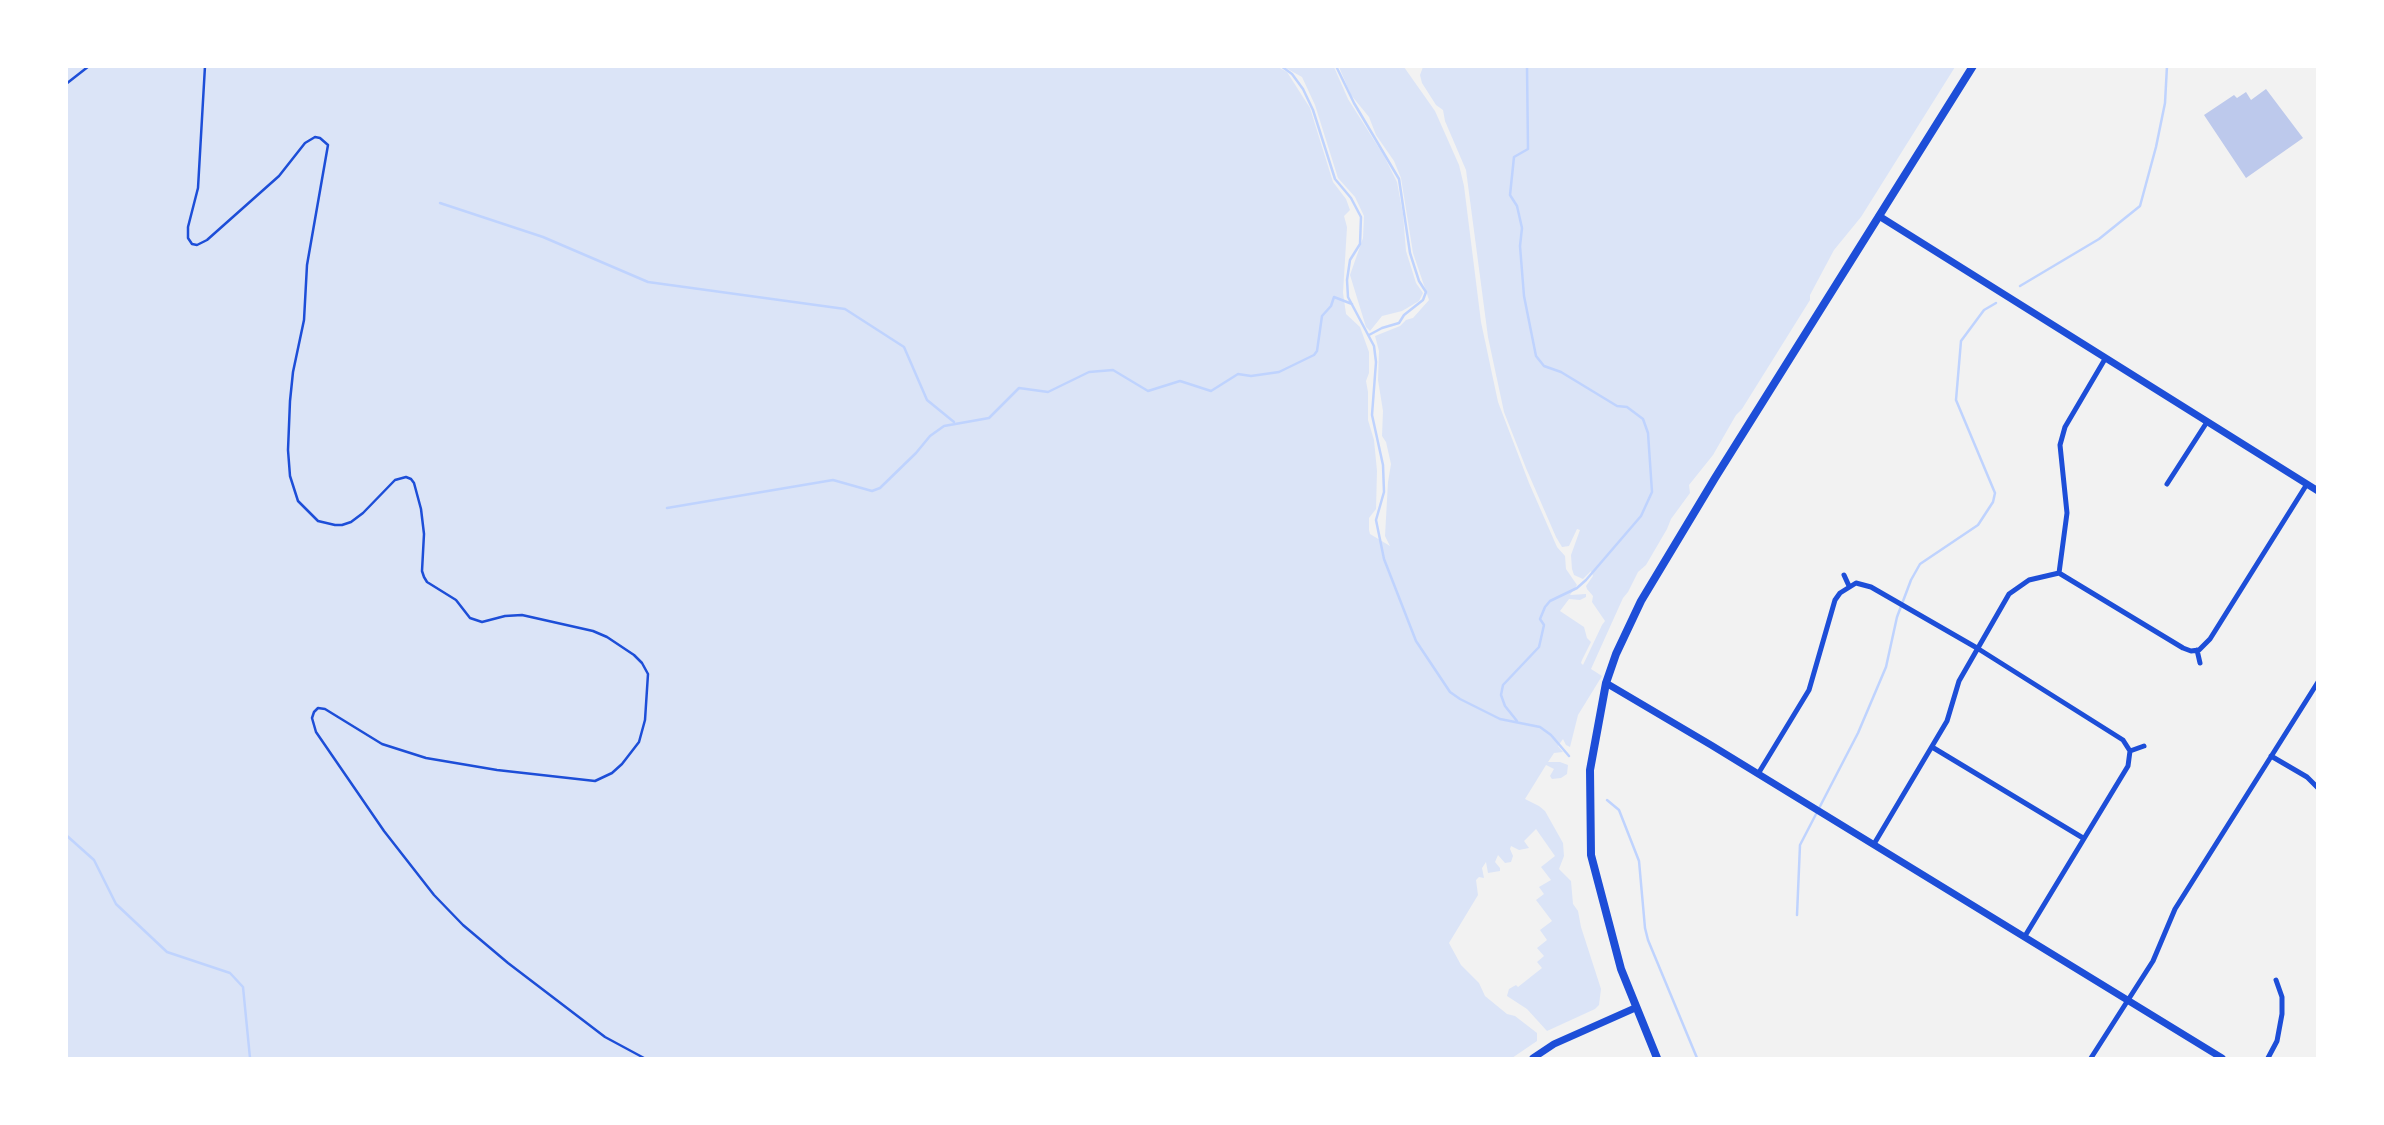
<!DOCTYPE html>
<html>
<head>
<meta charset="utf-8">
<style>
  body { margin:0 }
  #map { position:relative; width:2384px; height:1125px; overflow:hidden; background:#f2f2f2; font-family:Inter,sans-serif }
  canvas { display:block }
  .frame { position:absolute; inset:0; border:68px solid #fff; pointer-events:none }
</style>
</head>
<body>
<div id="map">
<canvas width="2384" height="1125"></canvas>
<div class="frame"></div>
</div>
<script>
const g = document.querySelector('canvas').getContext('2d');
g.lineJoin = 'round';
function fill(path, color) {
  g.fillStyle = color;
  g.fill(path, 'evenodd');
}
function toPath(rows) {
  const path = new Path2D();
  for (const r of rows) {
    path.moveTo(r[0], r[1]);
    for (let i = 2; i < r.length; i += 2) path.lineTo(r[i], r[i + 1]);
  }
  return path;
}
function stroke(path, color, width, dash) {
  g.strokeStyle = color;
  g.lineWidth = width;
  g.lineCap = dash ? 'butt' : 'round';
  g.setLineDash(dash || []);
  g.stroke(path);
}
fill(toPath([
  [66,67,1278,67,1287,72,1310,108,1333,182,1346,199,1350,210,1344,216,1347,227,1343,293,1346,314,1360,327,1369,352,1369,373,1366,381,1368,392,1368,420,1374,440,1377,471,1376,509,1369,518,1369,530,1370,534,1390,546,1385,536,1388,482,1391,464,1386,442,1382,436,1383,411,1378,380,1379,351,1375,336,1400,326,1406,320,1413,318,1429,300,1413,253,1401,178,1394,161,1376,135,1369,117,1351,95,1339,67,1404,67,1435,111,1459,165,1464,186,1481,322,1498,402,1529,483,1557,547,1565,556,1566,569,1577,585,1570,595,1586,594,1586,597,1580,600,1569,599,1560,611,1584,627,1587,638,1591,642,1582,660,1581,663,1583,665,1602,625,1605,621,1592,602,1593,596,1587,589,1586,586,1593,576,1591,571,1583,579,1574,575,1572,569,1571,555,1580,530,1577,529,1569,546,1562,547,1556,537,1526,468,1504,412,1488,337,1466,170,1445,121,1443,110,1436,105,1422,83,1420,75,1423,67,1955,67,1861,217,1834,250,1810,295,1810,300,1742,409,1736,415,1713,455,1689,485,1690,493,1671,519,1667,529,1646,565,1638,572,1628,592,1623,598,1591,669,1602,676,1578,715,1570,747,1566,745,1563,739,1558,746,1563,752,1554,753,1548,762,1560,762,1568,765,1567,774,1561,778,1552,779,1550,776,1554,769,1546,765,1525,799,1539,806,1545,811,1563,843,1564,856,1559,869,1571,881,1573,904,1578,911,1581,927,1601,989,1599,1005,1595,1009,1547,1031,1527,1009,1507,996,1509,989,1516,985,1518,987,1542,968,1537,962,1544,956,1537,948,1547,940,1540,930,1552,921,1536,900,1544,894,1539,887,1551,880,1541,867,1555,856,1536,829,1524,841,1529,848,1519,850,1511,846,1510,849,1513,856,1511,862,1505,863,1498,855,1495,862,1500,868,1500,871,1488,873,1486,862,1482,868,1484,878,1479,877,1476,880,1478,895,1449,943,1461,965,1479,983,1485,996,1507,1014,1515,1016,1537,1033,1537,1041,1512,1058,67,1058],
  [1284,67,1334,67,1348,99,1384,156,1397,182,1403,214,1406,251,1416,283,1423,293,1419,301,1402,311,1382,316,1370,331,1366,327,1350,275,1363,238,1364,216,1355,197,1338,178,1315,105,1302,77]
]), '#dbe4f7');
stroke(toPath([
  [1281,66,1292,74,1303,89,1313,110,1335,179,1351,198,1361,217,1360,244,1350,260,1347,280,1348,297,1374,346,1376,362,1372,415,1383,465,1384,492,1376,520,1384,559,1416,641,1450,692,1460,699,1500,719,1540,727,1551,735,1569,756],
  [1336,66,1354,103,1399,179,1410,253,1419,281,1426,292,1423,300,1404,315,1399,323,1382,328,1369,335],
  [440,203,543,237,648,282,845,309,904,347,927,400,954,422],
  [2020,286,2099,239,2140,206,2156,147,2165,103,2167,66],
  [667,508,833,480,872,491,880,488,916,453,930,436,944,426,989,418,1019,388,1048,392,1089,372,1113,370,1148,391,1180,381,1211,391,1238,374,1251,376,1279,372,1314,355,1317,351,1322,316,1331,306,1334,297,1352,304],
  [1517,721,1505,706,1501,695,1503,685,1539,647,1544,625,1540,619,1545,607,1550,601,1577,588,1586,580,1641,516,1652,492,1648,433,1643,419,1627,407,1617,406,1561,372,1544,366,1536,356,1524,296,1520,246,1522,228,1517,206,1510,195,1514,157,1528,149,1527,66],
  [1607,800,1619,810,1639,861,1645,928,1648,940,1697,1058],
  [66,835,94,860,116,904,167,952,230,973,243,987,250,1058],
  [1797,915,1800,845,1858,733,1886,667,1897,617,1911,580,1920,564,1978,525,1993,502,1995,493,1956,400,1961,341,1984,310,1996,303]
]), '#bfd3fe', 2.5);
fill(toPath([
  [2266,89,2303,138,2246,178,2204,115,2234,95,2237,98,2246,92,2251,100]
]), '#bdc9ec');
stroke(toPath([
  [205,66,198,188,188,227,188,238,192,244,197,245,207,240,279,176,305,143,315,137,320,138,328,145,307,265,304,320,293,372,290,401,288,450,290,476,298,501,318,521,335,525,342,525,351,522,363,513,395,480,406,477,411,479,414,483,421,509,424,534,422,571,424,577,427,582,456,600,470,618,482,622,505,616,522,615,593,631,607,637,634,655,642,663,648,674,645,720,639,742,622,764,612,773,595,781,497,770,426,758,382,744,325,709,318,708,314,712,312,718,316,732,384,831,434,895,463,925,508,963,605,1037,644,1058],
  [66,84,89,66]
]), '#1d4ed8', 2.5);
stroke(toPath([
  [2167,484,2207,422],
  [2059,573,2183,648,2191,651,2199,650,2210,639,2307,484],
  [1844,575,1849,586],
  [2197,650,2200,663],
  [1932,747,2083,838],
  [2130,751,2144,746],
  [2271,756,2307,777,2318,788],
  [1758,774,1809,690,1835,600,1840,593,1856,583,1871,587,1977,648,2123,740,2130,751],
  [1874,844,1947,721,1959,681,2009,594,2029,580,2059,573,2067,513,2060,445,2065,427,2105,359],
  [2025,936,2128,766,2130,751],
  [2091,1058,2153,961,2175,909,2318,682],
  [2268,1058,2277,1041,2282,1014,2282,997,2276,980]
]), '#1d4ed8', 5);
stroke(toPath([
  [1879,216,2318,491],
  [1606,683,1711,745,2222,1058],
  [1533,1058,1554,1044,1635,1008]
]), '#1d4ed8', 7);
stroke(toPath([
  [1657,1058,1621,969,1591,855,1590,770,1606,683,1616,654,1641,601,1715,478,1973,66]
]), '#1d4ed8', 8);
</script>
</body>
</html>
